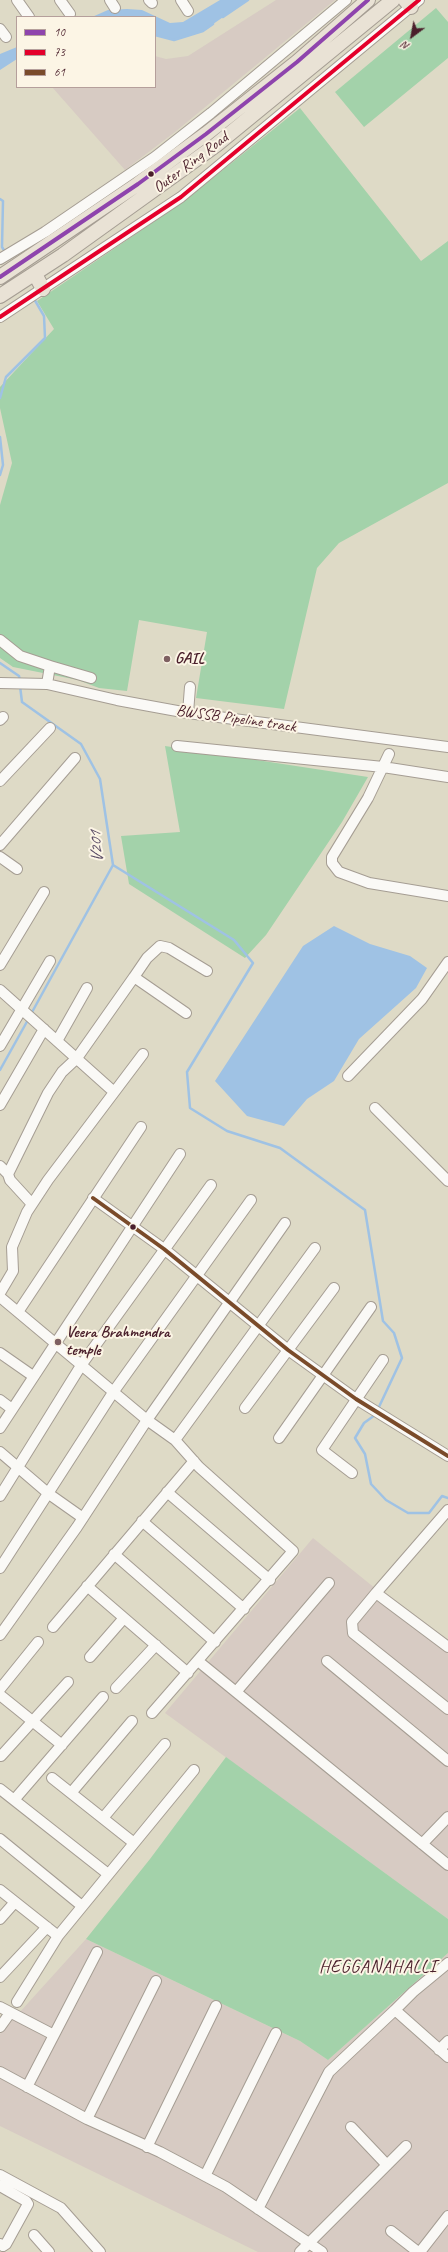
<!DOCTYPE html>
<html>
<head>
<meta charset="utf-8">
<style>
  body { margin:0 }
  #map { position:relative; width:448px; height:2252px; overflow:hidden; background:#dedac6; font-family:Caveat,sans-serif }
  canvas { display:block }
  .legend { position:absolute; left:16px; top:16px; width:140px; height:72px; box-sizing:border-box; background:#fcf5e5; border:1px solid #b59f9b; margin:0; padding:5px 7px; list-style:none; font-size:12px; color:#4a1f2b }
  .legend li { display:flex; align-items:center; gap:8px; height:20px }
  .legend b { width:20px; border:1px solid #b59f9b }
  .north { position:absolute; left:392px; top:16px; width:40px; height:40px; -webkit-text-stroke:3px #fcf5e5; paint-order:stroke; rotate:212deg; font-size:11px; font-weight:700; line-height:16px; text-align:center; color:#4a1f2b }
  .north::after { content:''; display:block; margin:auto; width:14px; height:18px; background:#4a1f2b; clip-path:polygon(50% 0,100% 100%,50% 72%,0 100%) }
</style>
</head>
<body>
<div id="map">
<canvas width="448" height="2252"></canvas>
<ul class="legend">
<li><b style="height:5px;background:#8e44ad"></b>10</li>
<li><b style="height:5px;background:#e4002b"></b>73</li>
<li><b style="height:5px;background:#7a4b2a"></b>61</li>
</ul>
<div class="north">N</div>
</div>
<script>
const g = document.querySelector('canvas').getContext('2d');
g.lineJoin = 'round';
function fill(path, color) {
  g.fillStyle = color;
  g.fill(path, 'evenodd');
}
function toPath(rows) {
  const path = new Path2D();
  for (const r of rows) {
    path.moveTo(r[0], r[1]);
    for (let i = 2; i < r.length; i += 2) path.lineTo(r[i], r[i + 1]);
  }
  return path;
}
function stroke(path, color, width, dash) {
  g.strokeStyle = color;
  g.lineWidth = width;
  g.lineCap = dash ? 'butt' : 'round';
  g.setLineDash(dash || []);
  g.stroke(path);
}
function drawText(font, color, halo, rows, align = 'center') {
  g.font = font + ' Caveat,sans-serif';
  g.lineWidth = 4;
  g.setLineDash([]);
  g.textBaseline = 'middle';
  g.strokeStyle = halo;
  g.fillStyle = color;
  for (const [text, x, y, turn = 0] of rows) {
    g.save();
    g.translate(x, y);
    g.rotate((+turn || 0) * Math.PI / 180);
    g.textAlign = isNaN(turn) ? turn : align;
    if (halo) g.strokeText(text, 0, 0);
    g.fillText(text, 0, 0);
    g.restore();
  }
}
fill(toPath([
  [276,0,335,0,175,132,125,170,52,87,155,87,155,56,166,59,188,56],
  [313,1538,381,1593,448,1654,448,1919,165,1713],
  [86,1939,300,2041,328,2060,448,1953,448,2252,258,2252,0,2126,0,2034]
]), '#d7cbc3');
fill(toPath([
  [436,8,448,22,448,58,364,127,335,92],
  [300,108,421,261,448,241,448,483,339,543,317,568,284,709,196,698,207,632,139,620,127,691,99,688,78,680,13,667,0,658,0,505,12,463,0,408,0,387,54,329,37,301,183,202],
  [165,746,368,777,342,822,266,935,245,958,129,884,121,836,180,832],
  [226,1757,448,1919,448,1953,328,2060,300,2041,86,1939,150,1859]
]), '#a3d2aa');
fill(toPath([
  [220,0,248,0,203,31,174,40,155,35,155,17,92,17,108,10,127,9,142,10,170,23,183,22],
  [17,47,17,59,0,70,0,54],
  [334,926,370,944,410,956,427,968,416,988,359,1039,334,1081,307,1099,284,1126,247,1116,215,1081,303,946]
]), '#9fc2e4');
stroke(toPath([
  [223,17,248,0],
  [155,35,174,40,203,31,213,24],
  [0,199,3,201,2,247,5,252],
  [0,398,6,377,45,338,44,316,33,297],
  [0,437,3,465,0,475],
  [0,663,19,676,20,681],
  [20,686,22,702,81,744,100,779,113,865,31,1014],
  [113,865,234,940,253,963,187,1072,190,1108,227,1131,280,1148,365,1210,383,1321,394,1333,402,1358,378,1409],
  [0,1070,29,1018],
  [375,1415,364,1423,355,1438,365,1454,371,1484,386,1500,408,1513,429,1513,442,1496,448,1498]
]), '#9fc2e4', 2.5);
const minor = toPath([
  [17,0,29,17],
  [60,0,70,14],
  [110,0,115,8],
  [149,0,152,3],
  [181,0,188,11],
  [0,29,6,37],
  [0,259,45,232,155,157,211,113,346,0],
  [0,317,181,197,419,0],
  [0,640,20,656,50,666,47,684],
  [50,666,91,678],
  [0,683,47,684,117,700,188,713,448,747],
  [188,713,190,687],
  [0,720,3,717],
  [177,746,383,767,448,777],
  [389,754,368,798,332,857,332,863,339,872,369,883,448,896],
  [0,781,50,728],
  [0,845,75,758],
  [0,857,17,869],
  [0,965,44,892],
  [134,977,147,958,160,946,169,948,207,971],
  [0,990,114,1092],
  [57,1041,87,988],
  [0,1046,50,961],
  [348,1076,422,999,448,962],
  [0,1105,44,1029],
  [375,1108,448,1181],
  [0,1166,8,1174],
  [93,1198,164,1249,288,1350,356,1399,448,1456],
  [32,1204,10,1180,8,1174,48,1093,62,1072,77,1058,134,977,186,1013],
  [0,1293,13,1271,12,1247,27,1212,48,1180,143,1054],
  [0,1297,147,1420,175,1440,199,1467,293,1551,152,1713],
  [18,1312,141,1127],
  [0,1353,33,1376],
  [0,1400,12,1409],
  [245,1408,334,1288],
  [0,1428,180,1154],
  [279,1438,371,1307],
  [175,1440,315,1248],
  [0,1452,49,1494,83,1518],
  [352,1473,322,1450,383,1360],
  [167,1492,270,1580],
  [0,1496,82,1364,211,1185],
  [448,1510,376,1593,448,1647],
  [142,1521,244,1609],
  [114,1554,215,1642],
  [0,1568,114,1391,251,1200],
  [87,1586,188,1673],
  [376,1593,352,1622,353,1633,448,1709],
  [53,1627,194,1461],
  [0,1635,77,1527,147,1420,285,1223],
  [90,1657,124,1618],
  [198,1661,448,1865],
  [327,1661,448,1761],
  [116,1688,156,1645],
  [0,1689,38,1642],
  [236,1692,329,1583],
  [0,1695,62,1745],
  [1,1756,68,1682],
  [52,1778,134,1843],
  [0,1789,108,1874],
  [71,1793,132,1721],
  [14,1800,103,1697],
  [103,1818,165,1744],
  [0,1839,82,1906],
  [422,1844,448,1817],
  [0,1890,58,1936],
  [0,1919,15,1902],
  [448,1963,413,1992,395,2010,448,2057],
  [0,1977,47,1927],
  [17,2002,58,1936,194,1770],
  [0,2007,54,2035,97,1952],
  [0,2027,10,2013],
  [439,2050,448,2041],
  [0,2072,87,2119,160,2152,226,2187,322,2252],
  [27,2087,54,2035],
  [87,2119,156,1981],
  [351,2127,387,2165],
  [147,2147,216,2006],
  [0,2175,61,2208,100,2252],
  [205,2176,276,2033],
  [0,2186,26,2201,28,2204,6,2244,3,2246,0,2244],
  [258,2209,329,2072,395,2010],
  [391,2231,418,2252],
  [34,2235,49,2252],
  [300,2252,406,2146],
  [420,2252,448,2216]
]);
const highway = toPath([
  [405,0,411,7],
  [35,274,43,289],
  [0,277,138,184,206,134,297,62,368,0],
  [0,296,63,255,216,145,393,0]
]);
stroke(minor, '#a59d93', 12);
stroke(highway, '#a59d93', 16);
stroke(minor, '#faf9f6', 10);
stroke(highway, '#e9e2d5', 14);
stroke(toPath([
  [0,277,138,184,206,134,297,62,368,0]
]), '#8e44ad', 4);
stroke(toPath([
  [0,317,181,197,419,0]
]), '#e4002b', 4);
stroke(toPath([
  [93,1198,164,1249,288,1350,356,1399,448,1456]
]), '#7a4b2a', 4);
for (const [x, y, r, color] of [
  [151,174,3.5,"#4a1f2b"],
  [167,659,4,"#7e6061"],
  [133,1227,3.5,"#4a1f2b"],
  [58,1342,4,"#7e6061"]
]) {
  const dot = new Path2D();
  dot.arc(x, y, r, 0, 2 * Math.PI);
  g.fillStyle = color;
  g.fill(dot);
  stroke(dot, '#fcf5e5', 1.5);
}
drawText('16px', '#4a1f2b', '#fcf5e5', [
  ["Outer Ring Road",191,163,-37],
  ["BWSSB Pipeline track",236,719,8]
]);
drawText('bold 16px', '#4a1f2b', '#fcf5e5', [
  ["GAIL",175,659],
  ["Veera Brahmendra",66,1333],
  ["temple",66,1351]
], 'left');
drawText('italic 17px', '#5b4d66', '#fcf5e5', [
  ["V201",97,847,-95]
]);
g.letterSpacing = '1px';
drawText('18px', '#4a1f2b', '#fcf5e5', [
  ["HEGGANAHALLI",378,1967]
]);
g.letterSpacing = '0px';
</script>
</body>
</html>
